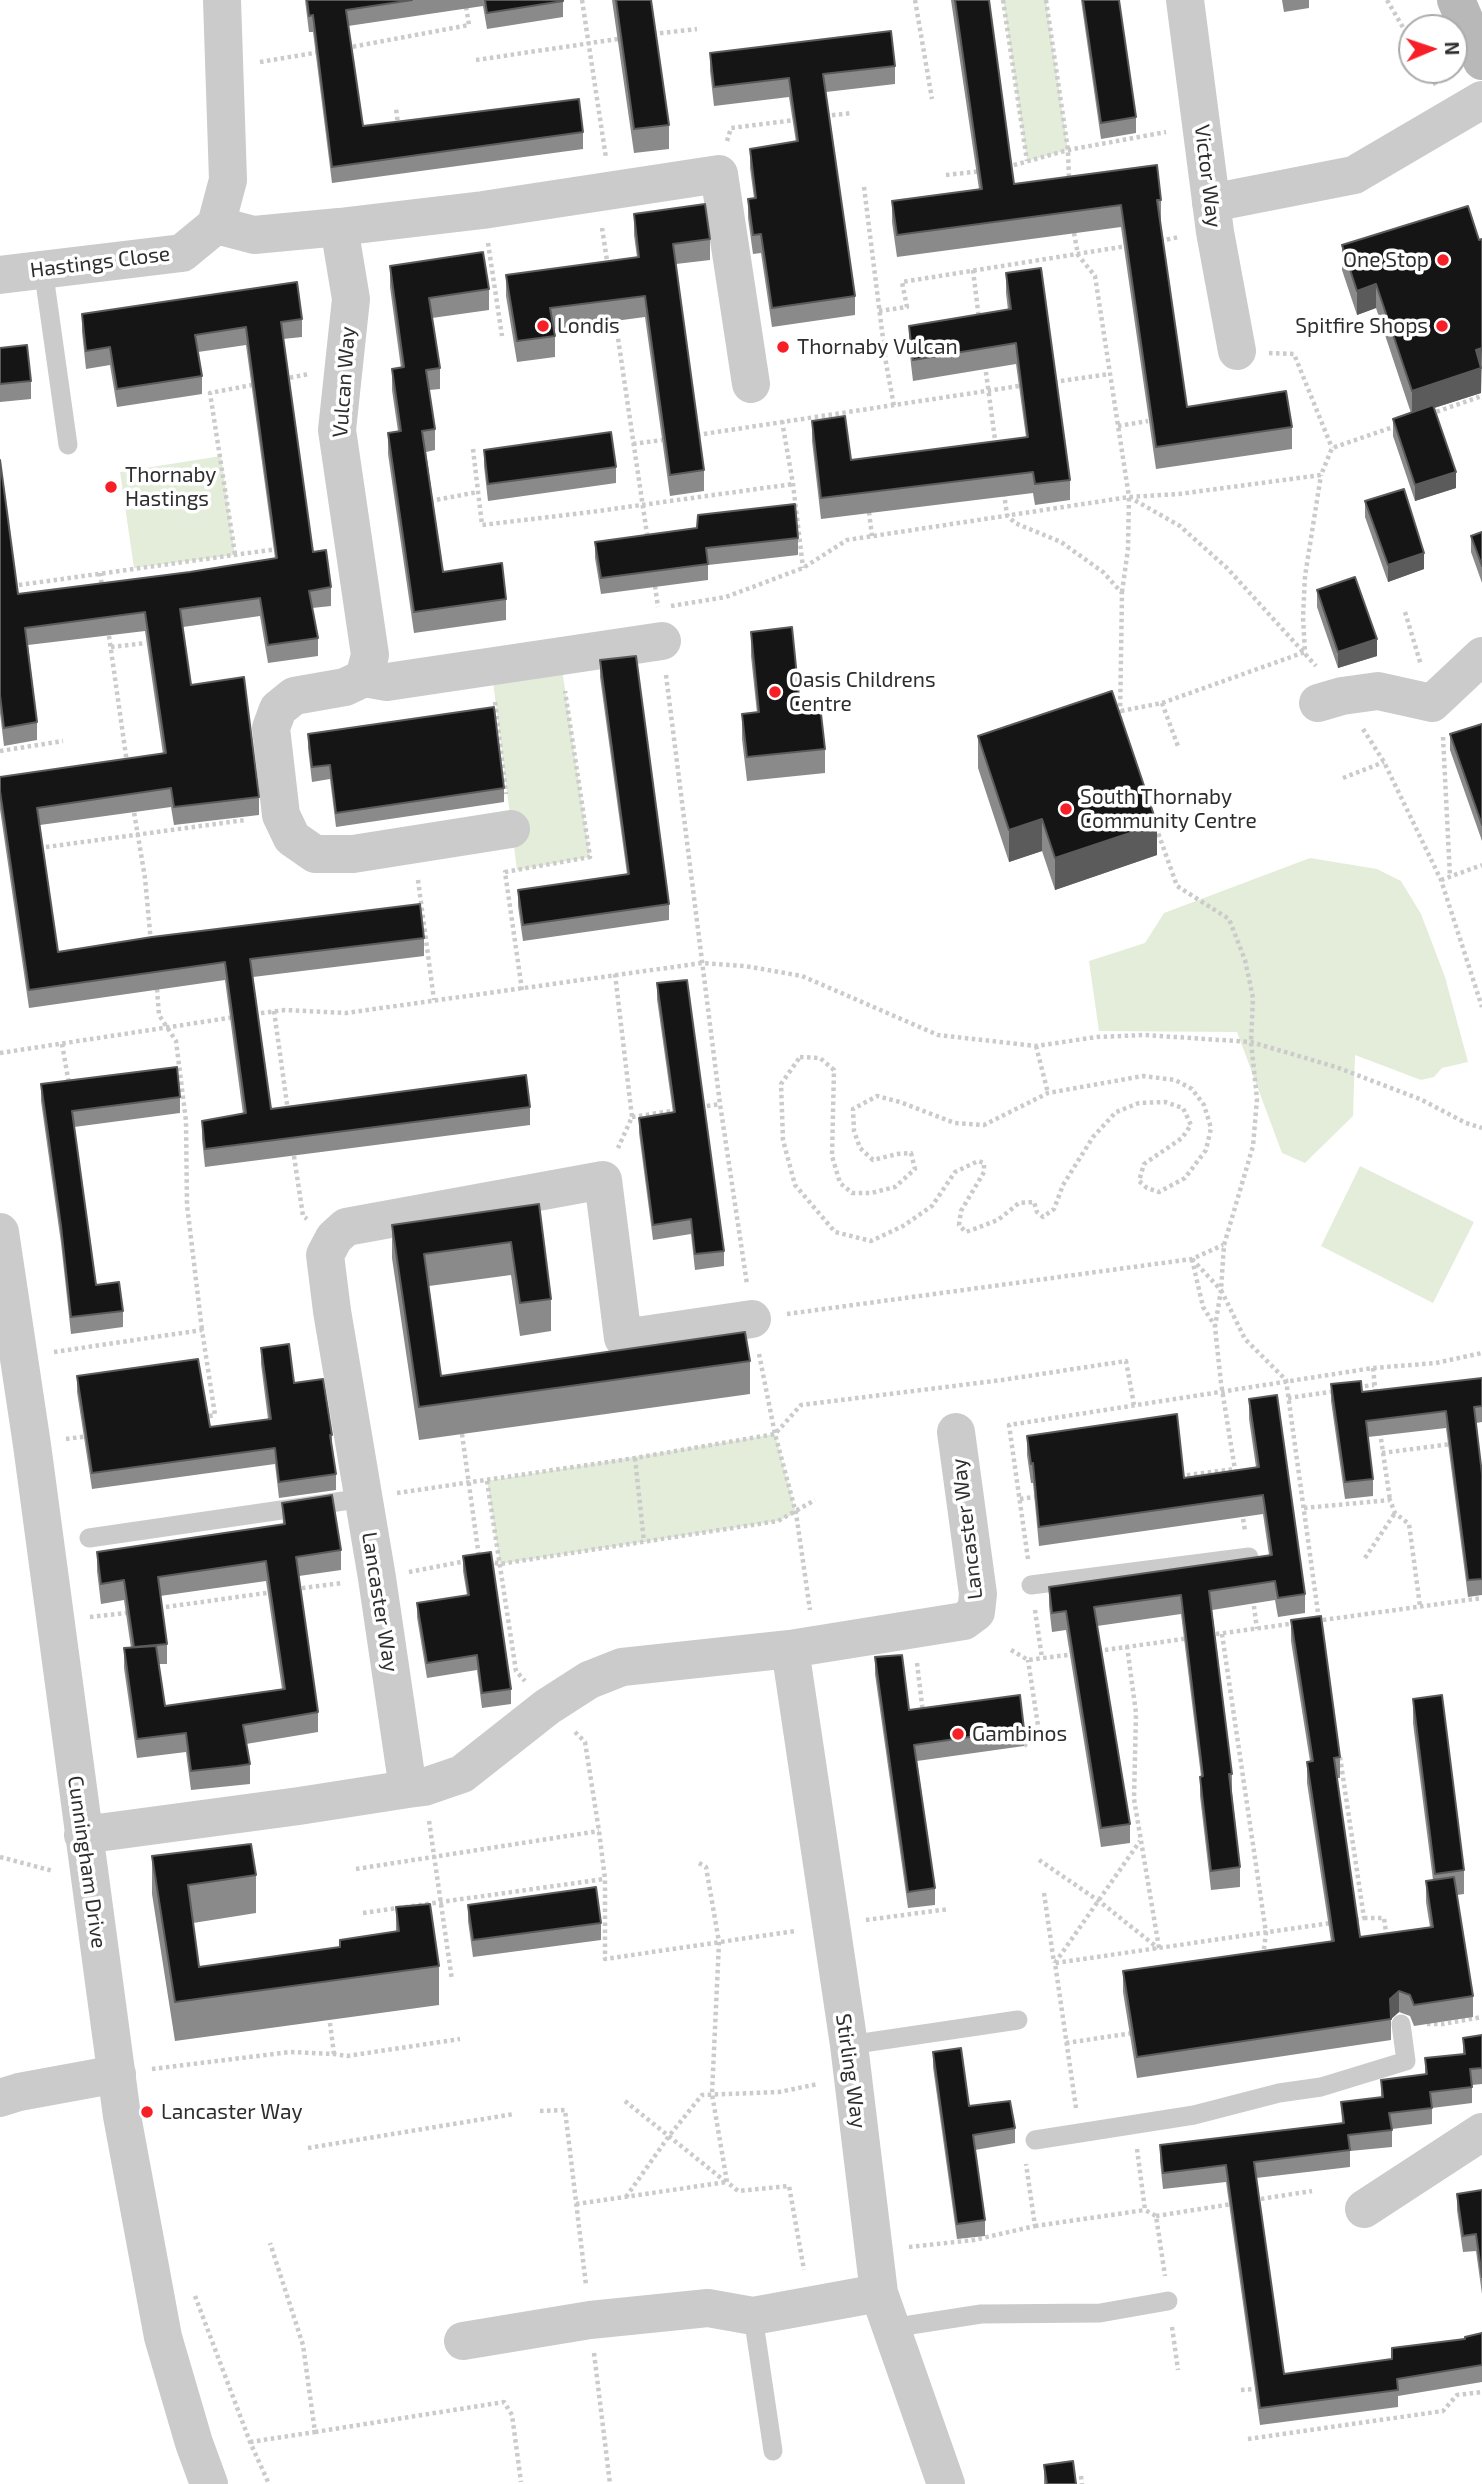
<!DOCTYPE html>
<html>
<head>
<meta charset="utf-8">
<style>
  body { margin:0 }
  #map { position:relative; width:1482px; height:2484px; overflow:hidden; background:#fff; font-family:"Exo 2",sans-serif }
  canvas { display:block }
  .north { position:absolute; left:1398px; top:14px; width:70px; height:70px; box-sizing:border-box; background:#fff; border:2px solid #ababab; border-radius:50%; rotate:88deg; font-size:19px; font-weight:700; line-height:28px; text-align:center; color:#2e2e2e }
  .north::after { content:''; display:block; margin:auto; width:24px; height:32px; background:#f71f27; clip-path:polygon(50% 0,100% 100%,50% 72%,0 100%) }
</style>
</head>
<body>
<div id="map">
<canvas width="1482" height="2484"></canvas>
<div class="north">N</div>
</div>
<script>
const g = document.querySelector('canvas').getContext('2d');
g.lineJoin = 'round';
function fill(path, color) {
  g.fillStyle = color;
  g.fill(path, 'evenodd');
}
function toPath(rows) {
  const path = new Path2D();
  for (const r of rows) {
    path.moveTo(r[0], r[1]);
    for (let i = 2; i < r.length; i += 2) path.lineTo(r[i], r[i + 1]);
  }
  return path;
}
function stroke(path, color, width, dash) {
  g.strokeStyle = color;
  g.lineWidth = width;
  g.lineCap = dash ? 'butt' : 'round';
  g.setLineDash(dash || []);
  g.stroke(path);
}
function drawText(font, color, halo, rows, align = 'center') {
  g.font = font + ' "Exo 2",sans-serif';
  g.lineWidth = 7;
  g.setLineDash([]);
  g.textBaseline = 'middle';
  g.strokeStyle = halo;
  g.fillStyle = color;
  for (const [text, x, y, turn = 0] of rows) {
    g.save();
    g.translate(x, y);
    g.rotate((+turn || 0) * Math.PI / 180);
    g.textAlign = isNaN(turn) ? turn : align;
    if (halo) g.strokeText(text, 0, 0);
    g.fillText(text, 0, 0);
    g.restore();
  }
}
fill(toPath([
  [1003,0,1046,0,1068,150,1027,161],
  [221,456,235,555,134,568,120,472],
  [560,656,590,857,517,870,491,666],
  [1310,858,1377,869,1401,881,1421,914,1445,977,1468,1062,1442,1068,1434,1077,1421,1080,1355,1055,1353,1116,1305,1163,1282,1153,1237,1032,1099,1031,1089,961,1145,943,1164,913],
  [1360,1166,1474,1222,1433,1303,1321,1246],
  [775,1434,796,1513,778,1521,500,1564,487,1481]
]), '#e4edda');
stroke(toPath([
  [582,0,606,158],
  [915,0,932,99],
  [1003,0,1027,161],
  [1046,0,1068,150,1069,180],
  [1387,0,1412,43],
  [653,34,697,29],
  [346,48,469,25,465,0],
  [476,60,618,39],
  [260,62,320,52],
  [1427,70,1437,87],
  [825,116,852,113],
  [396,126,398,125,396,108],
  [727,141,731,128,795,120],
  [1007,167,1068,150,1166,132],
  [946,175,982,171],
  [864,187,886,363,894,406],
  [602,228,608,267],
  [1074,233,1078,255,1095,276,1129,497,1180,526,1227,568,1316,666],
  [1160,241,1179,237],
  [488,243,502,336],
  [973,270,979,319],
  [879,311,907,307,902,282,1127,246],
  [615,318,648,541],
  [1269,353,1294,354,1332,448],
  [985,365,996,447],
  [283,379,309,374],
  [1054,382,1109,374],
  [1430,414,1482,396],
  [782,421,793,484,803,568],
  [1118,426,1148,421],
  [697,435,1019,386],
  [633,444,662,440],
  [473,449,482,525,591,512,793,484],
  [1004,493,1007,515,1015,523,1061,542,1103,572,1122,593,1120,719],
  [430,501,478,492],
  [869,512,872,536],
  [235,554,210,393,257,384],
  [100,573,102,586],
  [12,586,277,549],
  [655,586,658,607],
  [1122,592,1128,549,1129,497],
  [671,606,726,597,803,568,847,540,1129,497,1179,494,1321,475,1332,448,1399,425],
  [1405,612,1421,665],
  [108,629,127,763],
  [111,647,146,643],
  [666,675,720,1104,747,1284],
  [495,702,506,794],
  [1162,703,1179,749],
  [1121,711,1162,703,1305,652,1303,618,1305,576,1321,475],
  [1363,729,1384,762,1441,880,1482,1007],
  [1443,737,1450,877],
  [0,751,63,741],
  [1343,778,1384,762],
  [133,806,145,878,151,943],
  [1156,827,1177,886,1229,919,1245,960,1253,998,1251,1042,1257,1099,1253,1146,1224,1245,1221,1290,1245,1339,1286,1380,1319,1620],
  [39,848,245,820],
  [418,880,434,1000],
  [1441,880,1482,865],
  [615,974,632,1117,618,1148],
  [157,989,159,1015,176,1041,186,1121,187,1205,202,1330],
  [522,990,505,872,590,857,565,691],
  [274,1011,288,1111],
  [254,1014,285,1010,346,1013,702,963,745,966,802,976,938,1035,1036,1046,1097,1037,1145,1035,1251,1042,1336,1067,1420,1099,1466,1123,1482,1128],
  [62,1044,69,1084],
  [1036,1046,1048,1093],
  [0,1053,235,1017],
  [800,1057,820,1058,834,1070,832,1156,840,1183,852,1193,871,1193,895,1187,915,1169,911,1153,897,1154,873,1160,860,1148,854,1131,853,1109,877,1096,900,1102,955,1123,984,1125,1048,1093,1143,1076,1175,1080,1192,1089,1204,1105,1211,1128,1206,1150,1185,1178,1159,1192,1147,1188,1139,1181,1144,1164,1182,1138,1191,1125,1183,1108,1165,1102,1139,1103,1116,1112,1093,1137,1063,1185,1054,1209,1043,1217,1037,1212,1034,1202,1019,1203,998,1220,966,1232,959,1225,961,1211,984,1172,984,1163,978,1161,955,1172,932,1206,903,1226,871,1241,835,1232,795,1185,783,1140,781,1084,800,1057],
  [700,1107,720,1104],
  [632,1117,678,1110],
  [294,1156,303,1216,307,1219],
  [1192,1259,1221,1290,1215,1327,1221,1383,1236,1476],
  [1192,1259,1203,1307,1215,1326],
  [787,1314,1192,1259,1223,1245],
  [54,1352,202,1330,215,1415,204,1417],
  [759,1354,775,1434,796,1513,810,1610],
  [1373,1368,1376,1396],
  [1358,1387,1374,1385],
  [1288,1398,1336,1391],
  [1380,1432,1390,1500],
  [462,1434,479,1557],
  [66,1439,89,1436],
  [1382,1453,1451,1444],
  [635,1458,644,1542],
  [1180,1476,1235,1469],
  [487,1481,516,1671,525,1681],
  [397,1493,635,1458,775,1434,801,1405,1002,1380,1126,1361,1134,1405],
  [1020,1499,1040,1496],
  [1304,1508,1390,1500,1395,1513,1409,1524,1420,1606],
  [1242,1512,1245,1531],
  [1365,1558,1395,1513],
  [1028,1559,1009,1425,1373,1368,1436,1363,1482,1353],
  [488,1561,500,1564,778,1521,815,1500],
  [409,1572,466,1561],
  [295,1589,342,1583],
  [1253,1599,1257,1629],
  [159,1608,273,1592],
  [1035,1610,1042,1658],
  [90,1617,126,1613],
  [1316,1621,1482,1598],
  [1222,1634,1266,1933,1263,1956],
  [1209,1635,1297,1623],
  [1127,1646,1136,1713,1134,1799,1159,1948],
  [1011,1650,1028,1660,1075,1654],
  [1098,1651,1190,1638],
  [917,1663,923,1713],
  [575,1732,585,1742,599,1831,605,1879,605,1959,795,1931],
  [1024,1746,1039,1732,1028,1660],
  [1340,1757,1364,1918,1354,1920],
  [429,1821,452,1980],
  [0,1857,53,1871],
  [1039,1860,1099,1901,1158,1948],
  [699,1863,706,1867,719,1942,712,2094,727,2182,738,2191,789,2186,804,2270],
  [356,1869,599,1831],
  [1044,1893,1054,1963],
  [363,1913,604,1879],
  [1364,1918,1384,1918,1387,1939],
  [866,1920,949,1909],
  [1055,1963,1140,1841],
  [329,2016,334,2054],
  [1427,2024,1443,2024,1482,2017],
  [1066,2043,1133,2033],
  [152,2069,290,2052,334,2054,347,2056,460,2039],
  [625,2101,726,2182],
  [1076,2108,1055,1963,1331,1923],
  [540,2111,565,2110,586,2285],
  [308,2148,514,2114],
  [1137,2149,1145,2210,1156,2216,1165,2276],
  [626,2197,669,2136,702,2095,779,2092,818,2084],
  [1254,2200,1312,2191],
  [576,2204,727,2182],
  [1156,2216,1232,2204],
  [1035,2226,1145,2210],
  [909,2247,974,2240,1035,2226,1026,2164],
  [195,2296,250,2442,269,2484],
  [1172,2327,1178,2370],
  [594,2353,610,2484],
  [1241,2390,1255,2389],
  [315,2432,504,2402,512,2415,521,2482],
  [1248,2439,1443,2411,1457,2395,1482,2392],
  [250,2442,315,2432,303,2345,270,2243],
  [1081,2476,1082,2484]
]), '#cbcbcb', 4.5, [3.5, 3.5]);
stroke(toPath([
  [43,268,68,445],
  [89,1538,364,1498],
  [1031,1585,1249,1557],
  [849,2045,1018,2020],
  [1035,2140,1194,2115,1279,2093,1321,2087,1406,2061,1401,2024],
  [753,2316,773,2451],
  [891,2328,981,2314,1100,2313,1168,2301]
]), '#cbcbcb', 19);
stroke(toPath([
  [1185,0,1215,232,1237,351],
  [1211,203,1354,175,1482,100],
  [216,225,254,235,339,227],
  [0,275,182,253,216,225,228,180,222,0],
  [364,678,387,682,662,641],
  [1318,703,1342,696,1378,691,1432,703,1482,656],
  [511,829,353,854,315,854,292,838,281,815,271,728,278,709,294,696,345,687,364,678,370,655,337,430,351,299,339,227,483,210,719,174,751,384],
  [0,1232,32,1445,122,2116,163,2337,194,2443,209,2484],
  [752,1319,623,1338,603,1180,346,1227,334,1238,325,1255,332,1311,377,1578,408,1789,424,1787,462,1774,547,1707,589,1680,622,1667,790,1649,964,1621,976,1612,978,1594,956,1432],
  [790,1649,849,2045,879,2293,946,2484],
  [83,1835,299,1806,408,1789],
  [0,2098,19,2092,117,2074],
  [1364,2209,1482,2132],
  [463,2341,590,2320,708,2308,753,2316,879,2293]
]), '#cbcbcb', 38);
stroke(toPath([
  [1456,0,1482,61]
]), '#b8b8b8', 38);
fill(toPath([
  [305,0,563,0,563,17,487,29,483,6,348,26,363,126,583,132,583,149,332,183,313,32,309,32],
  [612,0,651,0,669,125,669,149,634,153],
  [951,0,989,0,1014,184,1161,200,1161,221,1160,221,1187,407,1292,427,1292,449,1156,469,1121,227,897,257,892,222,892,201,979,189],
  [1081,0,1119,0,1136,117,1136,133,1101,139],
  [1282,0,1309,0,1309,8,1284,12],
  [710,53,895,66,895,84,826,92,855,296,855,315,772,327,761,253,753,254,748,218,748,199,754,198,750,168,750,149,796,142,789,97,714,106,710,71],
  [634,214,710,239,710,260,676,264,704,470,704,491,670,496,645,317,554,329,555,336,555,357,517,362,506,296,506,275,637,257,634,235],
  [1482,239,1481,393,1434,408,1456,488,1415,501,1393,436,1393,419,1411,413,1376,308,1357,315,1342,270,1342,245,1479,240],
  [390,266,489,289,489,310,432,318,440,368,440,389,429,390,435,429,435,450,426,452,443,572,506,599,506,620,414,633,388,454,388,433,398,431,392,390,392,369,401,368,390,287],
  [1006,273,1070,480,1070,500,1035,505,1033,493,821,519,812,441,812,421,851,460,1026,437,1016,364,913,381,909,347,909,326,1008,310,1006,293],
  [82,314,302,319,302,337,283,339,313,552,331,587,331,606,312,608,318,638,318,656,268,663,260,616,183,627,191,685,259,797,259,815,174,825,171,807,40,825,58,952,424,938,424,956,253,977,271,1109,530,1107,530,1125,205,1167,202,1139,202,1121,243,1114,225,980,29,1008,0,809,0,777,163,754,145,631,28,645,37,722,37,740,4,746,0,713,0,460,18,594,190,572,275,558,246,345,198,352,202,376,202,394,117,407,110,365,86,369,82,332],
  [0,348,31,381,31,399,0,402],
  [484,450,616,467,616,483,488,501,484,466],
  [1365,501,1424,569,1388,582,1365,517],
  [1482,532,1482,583,1471,552,1471,536],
  [798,538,798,555,708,565,708,580,601,594,595,558,595,542],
  [1317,590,1377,656,1338,668,1317,607],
  [751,632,800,707,825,749,825,773,747,781,742,739,742,714,757,713,751,656],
  [600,660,669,904,669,920,523,941,518,906,518,890,627,874,600,677],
  [1482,724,1482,841,1450,750,1450,734],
  [308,734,504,788,504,802,336,827,330,779,312,782,308,748],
  [978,736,1157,855,1055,890,1042,851,1009,862,978,768],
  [657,983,724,1251,724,1266,695,1270,691,1234,653,1240,639,1133,639,1118,673,1113,657,999],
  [41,1084,180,1097,180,1113,74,1127,96,1285,123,1311,123,1327,71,1334,61,1243,41,1101],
  [539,1204,551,1299,551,1331,520,1336,511,1275,429,1286,441,1376,750,1361,750,1394,419,1440,392,1258,392,1225],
  [261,1348,294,1383,332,1435,332,1447,336,1474,336,1490,279,1498,275,1464,92,1489,77,1392,77,1376,210,1427,268,1419,261,1364],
  [1482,1378,1482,1422,1476,1423,1482,1474,1482,1595,1468,1597,1446,1428,1368,1437,1373,1479,1373,1496,1345,1499,1331,1401,1331,1384,1362,1392],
  [1249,1399,1305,1594,1305,1613,1278,1617,1275,1600,1212,1610,1232,1774,1232,1793,1240,1867,1240,1887,1211,1890,1200,1796,1200,1777,1201,1776,1181,1614,1097,1626,1130,1824,1130,1843,1101,1847,1066,1630,1052,1632,1049,1606,1049,1587,1269,1555,1263,1514,1039,1546,1033,1483,1031,1483,1027,1455,1027,1436,1184,1478,1256,1467,1249,1419],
  [282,1503,341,1550,341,1570,299,1576,318,1712,318,1732,246,1744,250,1764,250,1784,191,1790,186,1752,137,1758,124,1668,124,1648,131,1648,124,1600,101,1604,97,1571,97,1552,283,1525],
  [266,1581,282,1689,165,1706,159,1664,167,1664,167,1644,160,1596],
  [463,1556,511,1689,511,1704,482,1708,477,1670,427,1678,417,1617,417,1603,467,1595,463,1571],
  [1291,1620,1340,1757,1340,1778,1337,1778,1360,1937,1430,1927,1426,1902,1426,1881,1433,1880,1413,1723,1413,1699,1464,1870,1464,1894,1457,1895,1473,1996,1473,2017,1414,2026,1410,2016,1399,2012,1391,2019,1391,2040,1137,2078,1123,1992,1123,1971,1331,1941,1307,1783,1307,1762,1310,1761,1291,1641],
  [875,1657,909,1710,1024,1729,1024,1746,917,1761,935,1888,935,1905,908,1908,875,1674],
  [152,1856,256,1875,256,1913,193,1923,199,1967,340,1947,340,1940,396,1931,396,1907,439,1966,439,2005,175,2041,152,1894],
  [468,1905,601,1923,601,1940,473,1957,468,1921],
  [1482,2035,1482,2084,1472,2085,1472,2103,1432,2108,1432,2124,1392,2129,1392,2147,1350,2151,1350,2167,1256,2178,1284,2374,1392,2359,1482,2333,1482,2382,1398,2396,1398,2407,1260,2425,1226,2182,1163,2189,1160,2161,1160,2145,1342,2123,1341,2102,1381,2097,1381,2080,1425,2075,1425,2058,1463,2054,1463,2038],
  [933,2052,969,2106,1015,2128,1015,2143,975,2150,985,2220,985,2236,957,2239,933,2067],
  [1482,2190,1482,2294,1476,2251,1463,2252,1457,2210,1457,2194],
  [1044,2465,1076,2484,1044,2484]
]), '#8a8a8a');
fill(toPath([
  [1376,284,1376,308,1357,315,1357,291],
  [1482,348,1481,393,1412,415,1412,391,1476,350],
  [1456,472,1456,488,1415,501,1415,485],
  [1424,553,1424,569,1388,582,1388,565],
  [1377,639,1377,656,1338,668,1338,652],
  [1042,819,1042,851,1009,862,1009,830],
  [1157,824,1157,855,1055,890,1055,858],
  [1399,1991,1399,2012,1390,2020,1390,1999]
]), '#5b5b5b');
const building = toPath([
  [307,0,412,0,346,10,363,126,579,99,583,132,332,167,313,15,309,16,307,0],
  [485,0,563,0,563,1,487,13,485,0],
  [616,0,651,0,669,125,634,129,616,0],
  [955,0,989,0,1014,184,1157,165,1161,200,1157,200,1187,407,1286,391,1292,427,1156,447,1121,205,897,235,892,201,982,189,955,0],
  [1083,0,1119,0,1136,117,1101,123,1083,0],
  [891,31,895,66,823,74,855,296,772,308,761,234,753,235,748,199,756,198,750,149,798,141,789,78,714,87,710,53,891,31],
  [705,204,710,239,673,244,704,470,670,475,645,296,550,308,555,336,517,341,506,275,639,257,634,214,705,204],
  [1468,206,1479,240,1482,239,1482,348,1476,350,1481,368,1412,391,1376,284,1357,291,1342,245,1468,206],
  [483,252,489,289,429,298,440,368,426,370,435,429,422,431,443,572,502,563,506,599,414,612,388,433,401,431,392,369,404,367,390,266,483,252],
  [1041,268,1070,480,1035,484,1033,472,821,498,812,421,845,416,851,460,1028,437,1016,343,913,360,909,326,1011,309,1006,273,1041,268],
  [297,282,302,319,281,322,313,552,326,550,331,587,309,591,318,638,268,645,260,598,180,609,191,685,244,677,259,797,174,807,171,788,37,808,58,952,152,937,420,904,424,938,250,959,271,1109,526,1075,530,1107,205,1149,202,1121,246,1113,225,962,29,990,0,791,0,777,166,753,145,612,25,628,37,722,4,728,0,695,0,460,18,594,190,572,277,558,246,327,195,335,202,376,117,389,110,347,86,351,82,314,297,282],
  [27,345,31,381,0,384,0,348,27,345],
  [1433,405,1456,472,1415,485,1393,419,1433,405],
  [611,432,616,467,488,484,484,450,611,432],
  [1404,489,1424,553,1388,565,1365,501,1404,489],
  [795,504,798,538,706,548,708,564,601,578,595,542,697,528,698,515,795,504],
  [1482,532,1482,566,1471,536,1482,532],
  [1355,577,1377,639,1338,652,1317,590,1355,577],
  [792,627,800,707,820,705,825,749,747,757,742,714,759,712,751,632,792,627],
  [636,656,669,904,523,925,518,890,629,874,600,660,636,656],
  [1112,691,1157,824,1055,858,1042,819,1009,830,978,736,1112,691],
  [494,707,504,788,336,813,330,765,312,767,308,734,494,707],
  [1482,724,1482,825,1450,734,1482,724],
  [687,980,724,1251,695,1254,691,1219,653,1225,639,1118,675,1112,657,983,687,980],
  [177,1067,180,1097,72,1111,96,1285,119,1282,123,1311,71,1317,61,1226,41,1084,177,1067],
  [539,1204,551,1299,520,1303,511,1242,424,1254,441,1376,745,1332,750,1361,419,1407,392,1225,539,1204],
  [289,1344,294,1383,323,1379,332,1435,330,1435,336,1474,279,1482,275,1448,92,1473,77,1376,198,1359,210,1427,271,1419,261,1348,289,1344],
  [1482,1378,1482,1406,1474,1407,1482,1474,1482,1579,1468,1580,1446,1411,1366,1421,1373,1479,1345,1482,1331,1384,1361,1381,1362,1392,1482,1378],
  [1277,1395,1305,1594,1278,1598,1275,1581,1209,1591,1232,1774,1229,1774,1240,1867,1211,1871,1200,1777,1203,1776,1181,1595,1094,1607,1130,1824,1101,1828,1066,1611,1052,1613,1049,1587,1272,1555,1263,1495,1039,1527,1033,1463,1031,1464,1027,1436,1177,1414,1184,1478,1259,1467,1249,1399,1277,1395],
  [332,1495,341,1550,296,1557,318,1712,243,1725,250,1764,237,1766,191,1771,186,1733,137,1739,124,1648,156,1646,165,1706,285,1689,266,1561,158,1577,167,1644,134,1647,124,1580,101,1584,97,1552,285,1524,282,1503,332,1495],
  [491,1552,511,1689,482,1693,477,1655,427,1663,417,1603,469,1595,463,1556,491,1552],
  [1321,1616,1340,1757,1334,1758,1360,1937,1433,1927,1426,1881,1454,1877,1473,1996,1414,2005,1410,1995,1399,1991,1390,1999,1391,2019,1137,2057,1123,1971,1334,1941,1307,1762,1313,1761,1291,1620,1321,1616],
  [902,1655,909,1710,1020,1695,1024,1729,914,1745,935,1888,908,1892,875,1657,902,1655],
  [1442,1695,1464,1870,1435,1874,1413,1699,1442,1695],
  [251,1844,256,1875,188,1885,199,1967,340,1947,340,1940,399,1931,396,1907,430,1904,439,1966,175,2002,152,1856,251,1844],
  [596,1887,601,1923,473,1940,468,1905,596,1887],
  [1482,2035,1482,2068,1470,2069,1472,2087,1430,2092,1432,2108,1389,2113,1392,2130,1348,2135,1350,2150,1254,2162,1284,2374,1392,2359,1392,2348,1465,2339,1465,2337,1482,2333,1482,2365,1397,2379,1398,2390,1260,2408,1226,2165,1163,2173,1160,2145,1344,2123,1341,2102,1383,2097,1381,2080,1427,2074,1425,2058,1465,2054,1463,2038,1482,2035],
  [961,2048,969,2106,1010,2101,1015,2128,973,2135,985,2220,957,2224,933,2052,961,2048],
  [1482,2190,1482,2277,1476,2234,1463,2236,1457,2194,1482,2190],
  [1073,2461,1076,2484,1047,2484,1044,2465,1073,2461]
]);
fill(building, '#151515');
stroke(building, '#5b5b5b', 2);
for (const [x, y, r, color] of [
  [1443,260,7,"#f71f27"],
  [543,326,7,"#f71f27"],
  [1442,326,7,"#f71f27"],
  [783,347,7,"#f71f27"],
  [111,487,7,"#f71f27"],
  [775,692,7,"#f71f27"],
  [1066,809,7,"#f71f27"],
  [958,1734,7,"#f71f27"],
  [147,2112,7,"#f71f27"]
]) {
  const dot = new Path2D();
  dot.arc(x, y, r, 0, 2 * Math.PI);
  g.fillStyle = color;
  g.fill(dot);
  stroke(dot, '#fff', 2.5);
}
drawText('21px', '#2e2e2e', '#fff', [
  ["Victor Way",1208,176,83],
  ["Hastings Close",100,262,-7],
  ["Vulcan Way",344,382,-86],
  ["Lancaster Way",967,1529,-97],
  ["Lancaster Way",380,1602,81],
  ["Cunningham Drive",87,1862,82],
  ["Stirling Way",851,2071,82]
]);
drawText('21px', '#2e2e2e', '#fff', [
  ["One Stop",1429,260,"right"],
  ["Londis",557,326],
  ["Spitfire Shops",1428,326,"right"],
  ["Thornaby Vulcan",797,347],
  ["Thornaby",125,475],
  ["Hastings",125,499],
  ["Oasis Childrens",789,680],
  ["Centre",789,704],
  ["South Thornaby",1080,797],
  ["Community Centre",1080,821],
  ["Gambinos",972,1734],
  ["Lancaster Way",161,2112]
], 'left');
</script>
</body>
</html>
